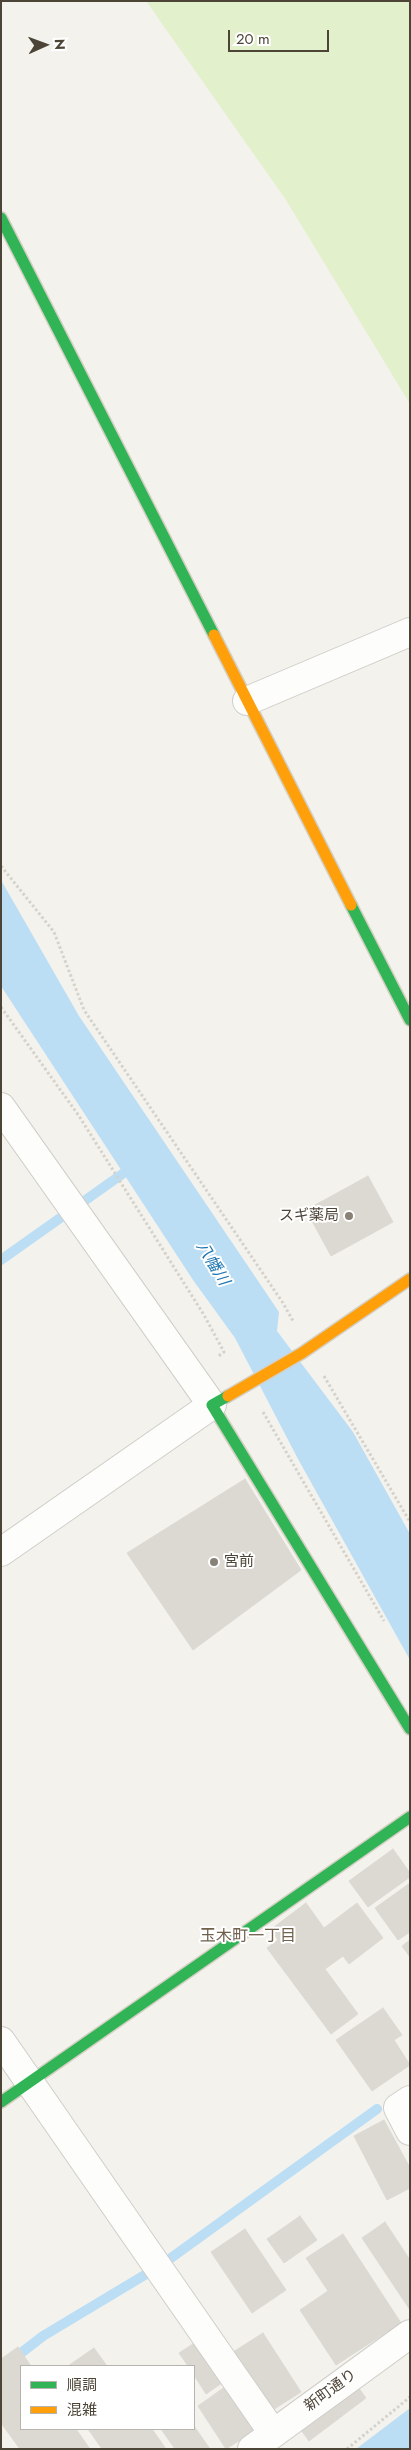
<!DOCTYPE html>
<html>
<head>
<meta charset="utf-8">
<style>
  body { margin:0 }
  #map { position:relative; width:411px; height:2450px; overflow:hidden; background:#f4f2ed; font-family:Jost,"Noto Sans JP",sans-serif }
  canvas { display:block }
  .frame { position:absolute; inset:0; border:2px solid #4c4437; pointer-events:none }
  .legend { position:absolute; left:20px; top:2365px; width:175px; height:65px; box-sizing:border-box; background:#fff; border:1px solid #b7b4af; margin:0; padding:6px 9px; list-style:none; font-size:15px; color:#4c4437 }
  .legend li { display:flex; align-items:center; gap:10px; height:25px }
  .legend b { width:25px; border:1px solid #b7b4af }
  .north { position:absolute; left:20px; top:20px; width:50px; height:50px; -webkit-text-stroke:4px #fff; paint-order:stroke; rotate:88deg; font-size:14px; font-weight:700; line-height:20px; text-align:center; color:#4c4437 }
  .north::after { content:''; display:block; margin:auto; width:18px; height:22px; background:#4c4437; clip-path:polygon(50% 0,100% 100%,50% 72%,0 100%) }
  .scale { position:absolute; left:228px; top:30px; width:101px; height:22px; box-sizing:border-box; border:2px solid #4c4437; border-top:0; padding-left:6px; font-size:15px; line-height:18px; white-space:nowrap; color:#4c4437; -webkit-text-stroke:4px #fff; paint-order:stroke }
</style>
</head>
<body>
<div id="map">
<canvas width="411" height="2450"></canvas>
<div class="frame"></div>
<ul class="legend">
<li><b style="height:6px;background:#30b455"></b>順調</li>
<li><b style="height:6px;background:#ff9f0a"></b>混雑</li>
</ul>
<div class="north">N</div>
<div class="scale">20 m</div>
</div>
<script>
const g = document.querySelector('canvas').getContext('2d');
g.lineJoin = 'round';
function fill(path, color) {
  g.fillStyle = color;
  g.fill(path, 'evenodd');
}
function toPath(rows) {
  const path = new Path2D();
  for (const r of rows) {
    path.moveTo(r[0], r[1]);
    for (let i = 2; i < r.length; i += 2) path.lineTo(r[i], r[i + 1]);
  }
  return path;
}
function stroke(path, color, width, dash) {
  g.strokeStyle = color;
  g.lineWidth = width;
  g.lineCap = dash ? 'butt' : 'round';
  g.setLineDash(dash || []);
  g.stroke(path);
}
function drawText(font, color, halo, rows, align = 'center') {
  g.font = font + ' Jost,"Noto Sans JP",sans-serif';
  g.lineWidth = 4;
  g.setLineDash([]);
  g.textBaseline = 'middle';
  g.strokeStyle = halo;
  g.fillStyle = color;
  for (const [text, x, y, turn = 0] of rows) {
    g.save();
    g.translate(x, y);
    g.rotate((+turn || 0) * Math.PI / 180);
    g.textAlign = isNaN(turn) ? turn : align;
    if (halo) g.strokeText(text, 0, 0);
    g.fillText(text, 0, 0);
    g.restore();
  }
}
fill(toPath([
  [146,1,410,1,410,404,286,200]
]), '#e2f0cb');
fill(toPath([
  [1,880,79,1016,279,1312,277,1331,353,1432,410,1534,410,1660,298,1459,235,1338,193,1280,1,986],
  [410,2408,410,2449,356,2449]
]), '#bbdef5');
stroke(toPath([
  [1,1260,135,1165],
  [164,2263,377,2109],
  [12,2360,43,2336,148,2273]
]), '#bbdef5', 10);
const building = toPath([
  [368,1176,393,1222,331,1256,306,1210,368,1176],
  [245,1479,301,1570,193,1650,127,1553,245,1479],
  [393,1849,410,1873,410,1877,368,1907,349,1881,393,1849],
  [410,1883,410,1932,398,1940,375,1908,410,1883],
  [306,1903,324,1928,357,1903,383,1938,349,1964,343,1956,325,1969,358,2014,331,2034,267,1948,278,1940,270,1930,306,1903],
  [410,1940,410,1957,402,1946,410,1940],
  [383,2008,402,2035,394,2040,410,2065,372,2091,336,2040,383,2008],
  [384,2120,410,2168,410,2188,387,2200,354,2136,384,2120],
  [300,2216,317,2240,284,2263,267,2239,300,2216],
  [385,2222,410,2260,410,2310,362,2238,385,2222],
  [245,2229,286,2290,252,2313,211,2252,245,2229],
  [343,2234,401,2323,336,2365,300,2310,328,2291,306,2258,343,2234],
  [263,2333,301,2392,268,2413,230,2354,263,2333],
  [199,2340,225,2381,206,2394,194,2375,194,2366,188,2366,179,2353,199,2340],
  [18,2347,31,2366,21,2366,21,2429,76,2429,90,2449,20,2449,1,2423,1,2359,18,2347],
  [94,2348,107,2366,68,2366,94,2348],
  [353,2380,366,2398,309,2441,296,2423,353,2380],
  [229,2384,259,2428,226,2449,198,2406,229,2384],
  [194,2426,210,2449,175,2449,161,2429,194,2429,194,2426],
  [88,2429,152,2429,166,2449,102,2449,88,2429]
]);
fill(building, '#dcd9d3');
stroke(building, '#dcd9d3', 1);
const street = toPath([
  [247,701,410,632],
  [1,1107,212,1405,1,1552],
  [1,2041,273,2433],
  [410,2100,398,2108,410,2131],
  [252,2449,410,2334]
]);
const fast = toPath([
  [1,218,214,635],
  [351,905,410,1020],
  [228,1396,212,1405,410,1729],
  [1,2102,410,1817]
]);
const slow = toPath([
  [214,635,351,905],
  [228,1396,302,1353,410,1279]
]);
stroke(street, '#d0cec9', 30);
stroke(fast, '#d4cfc3', 14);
stroke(slow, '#d4cfc3', 14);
stroke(toPath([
  [1,866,54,932,84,1010,283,1303,293,1321],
  [1,1007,79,1116,204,1315,224,1352,217,1357],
  [324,1376,410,1522],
  [263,1412,384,1621],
  [347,2449,410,2397]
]), '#d4d2cb', 3, [2.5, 2.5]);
stroke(street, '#fdfdfc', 28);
stroke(fast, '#30b455', 11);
stroke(slow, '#ff9f0a', 11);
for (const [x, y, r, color] of [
  [349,1216,5,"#878177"],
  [214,1562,5,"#878177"]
]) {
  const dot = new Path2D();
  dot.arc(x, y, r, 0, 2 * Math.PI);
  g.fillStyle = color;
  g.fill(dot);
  stroke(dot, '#fff', 2);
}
drawText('15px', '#4c4437', '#fff', [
  ["スギ薬局",339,1216],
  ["宮前",224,1562,"left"]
], 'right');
drawText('15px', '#4c4437', '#fff', [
  ["新町通り",331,2391,-36]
]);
drawText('italic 16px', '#2178b3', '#fff', [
  ["八幡川",212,1264,59]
]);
drawText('16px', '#70614d', '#fff', [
  ["玉木町一丁目",248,1937]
]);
</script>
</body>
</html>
